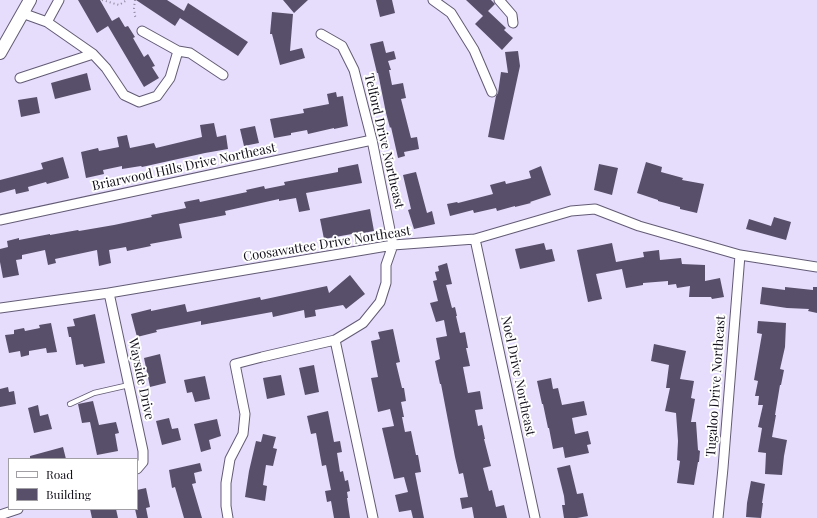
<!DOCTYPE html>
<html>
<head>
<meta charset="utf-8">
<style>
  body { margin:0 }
  #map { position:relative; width:817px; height:518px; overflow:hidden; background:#e6ddfc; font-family:"Playfair Display",serif }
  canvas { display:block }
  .legend { position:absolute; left:8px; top:458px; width:130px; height:52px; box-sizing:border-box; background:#fff; border:1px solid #a19fa4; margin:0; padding:5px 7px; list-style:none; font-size:12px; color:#14101b }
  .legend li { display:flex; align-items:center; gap:8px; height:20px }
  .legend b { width:20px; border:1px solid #a19fa4 }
</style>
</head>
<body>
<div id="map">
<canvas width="817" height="518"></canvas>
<ul class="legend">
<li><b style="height:5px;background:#fff"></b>Road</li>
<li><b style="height:11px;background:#58506a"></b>Building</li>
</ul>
</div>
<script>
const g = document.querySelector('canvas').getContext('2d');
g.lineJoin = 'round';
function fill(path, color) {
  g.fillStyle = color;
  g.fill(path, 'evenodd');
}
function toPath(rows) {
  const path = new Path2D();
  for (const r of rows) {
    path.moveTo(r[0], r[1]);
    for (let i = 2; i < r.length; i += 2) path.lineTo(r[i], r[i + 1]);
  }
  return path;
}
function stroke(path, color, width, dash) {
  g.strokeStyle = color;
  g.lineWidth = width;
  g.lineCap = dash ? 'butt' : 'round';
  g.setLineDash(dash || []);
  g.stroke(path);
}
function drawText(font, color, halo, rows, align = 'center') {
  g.font = font + ' "Playfair Display",serif';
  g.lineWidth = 4;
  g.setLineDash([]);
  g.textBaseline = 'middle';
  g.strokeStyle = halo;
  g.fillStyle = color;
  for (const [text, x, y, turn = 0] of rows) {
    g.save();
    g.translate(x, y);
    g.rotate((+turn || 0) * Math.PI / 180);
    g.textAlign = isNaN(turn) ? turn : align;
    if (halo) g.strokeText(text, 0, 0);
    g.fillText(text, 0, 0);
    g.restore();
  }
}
fill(toPath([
  [78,0,100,0,112,21,119,17,125,27,128,26,135,37,133,38,144,57,148,54,155,66,152,67,159,78,144,87,108,26,97,33],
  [136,0,167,0,184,11,188,3,248,42,238,56,180,18,175,26],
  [283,0,308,0,294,13],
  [376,0,392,0,395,13,380,17],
  [466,0,491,0,495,4,488,11,506,28,504,30,513,38,502,50,475,24,483,16],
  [272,12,293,14,290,51,302,48,305,58,280,65,272,34,270,34],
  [383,41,386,53,394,51,396,59,388,61,391,70,389,70,392,85,403,83,406,98,401,99,411,138,417,137,419,149,404,152,405,156,398,158,391,127,390,128,386,113,378,73,377,73,370,44],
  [518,51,520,66,504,140,488,137,496,96,498,93,501,72,508,73,505,52],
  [87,73,91,90,55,99,51,83],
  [336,92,337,97,343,96,348,126,334,129,334,128,308,134,307,130,291,133,291,135,274,138,270,119,304,113,303,109,329,104,327,94],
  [37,97,40,113,21,117,18,100],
  [214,123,217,137,226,135,228,149,205,153,142,167,141,166,122,169,122,166,103,170,104,174,86,178,81,152,98,148,99,151,119,147,117,137,127,135,130,148,154,143,156,148,202,137,200,125],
  [255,126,259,143,244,146,240,129],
  [63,157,69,178,47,184,46,182,28,187,29,191,16,194,15,189,0,193,0,180,43,169,41,163],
  [646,162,662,167,661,172,683,178,682,180,704,184,697,213,680,209,680,207,658,201,658,200,637,193],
  [358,164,362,183,306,193,310,210,299,212,296,198,279,201,279,199,225,211,226,215,179,224,182,238,150,244,151,246,127,251,126,247,109,250,111,263,99,266,97,250,55,259,56,263,48,265,45,250,22,255,22,259,16,260,19,275,3,278,0,262,0,249,8,247,7,241,19,238,19,240,50,234,50,235,78,230,79,231,114,225,152,217,151,215,186,208,184,202,199,199,200,202,247,192,246,190,264,186,265,189,285,185,284,182,338,172,338,168],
  [599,164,618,168,612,195,594,190],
  [541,166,551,195,530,202,531,203,515,207,515,206,497,211,496,208,474,213,473,210,450,216,447,204,457,202,458,203,493,194,490,185,505,181,506,184,531,178,529,171],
  [416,172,427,213,432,211,435,224,414,229,408,210,411,209,403,175],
  [370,209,374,231,352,235,352,234,324,239,320,219],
  [774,217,791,222,786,240,746,229,749,219,771,226],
  [544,243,546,250,552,249,555,261,520,269,515,249],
  [612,243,616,262,644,257,643,252,659,250,660,260,681,258,682,264,705,265,705,281,720,278,724,297,712,299,711,297,689,297,690,286,677,288,676,284,668,285,668,281,643,283,643,285,626,288,622,269,596,274,602,299,588,302,577,250],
  [447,263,452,284,446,285,452,308,455,307,457,316,456,316,460,333,465,332,468,348,466,348,470,366,463,367,468,393,480,391,483,409,475,410,478,426,482,425,485,439,484,439,491,466,483,468,489,491,492,490,496,507,504,505,507,518,474,518,472,507,462,509,460,498,468,497,463,473,459,474,455,457,441,384,440,384,435,361,440,359,436,338,447,336,444,320,436,322,430,303,438,301,433,281,437,280,435,272,439,271,438,266],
  [350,275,365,294,346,309,343,305,315,310,316,316,305,318,304,310,273,317,272,312,201,325,201,321,156,330,157,332,137,337,131,314,151,309,151,311,185,304,187,312,260,297,261,300,327,286,329,293],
  [762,287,785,290,785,287,813,290,813,287,817,287,817,313,808,311,809,309,787,308,760,304],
  [95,314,105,363,84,367,83,364,76,365,71,337,69,337,67,327,75,326,73,319],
  [758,321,786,323,785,347,780,369,784,370,781,385,780,385,775,415,776,415,772,437,787,440,784,456,782,475,765,474,766,453,758,452,762,428,758,427,763,405,758,405,759,396,755,396,758,381,754,380,762,334,757,333],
  [51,323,57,352,47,353,46,348,29,351,29,355,21,357,20,351,9,353,5,335,14,334,14,330,24,328,25,331,40,328,39,325],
  [393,329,400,362,396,363,402,388,404,388,406,401,401,402,404,417,402,417,405,432,411,431,416,455,418,455,421,472,415,473,424,518,413,518,411,510,399,512,395,495,408,492,404,477,394,479,382,428,394,426,390,409,378,412,371,378,378,377,371,341,380,339,378,332],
  [654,344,686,351,680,379,694,381,691,398,695,399,691,422,696,422,698,450,700,451,699,462,698,462,694,485,677,483,680,461,677,460,678,441,676,413,665,411,670,388,666,388,669,365,651,361],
  [160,354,166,383,150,387,144,358],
  [314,365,319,392,305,395,299,368],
  [281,375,285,395,267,399,263,378],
  [205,376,210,399,195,402,192,392,187,393,184,380],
  [551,378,553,389,558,388,562,405,584,401,587,415,572,418,575,434,588,431,591,444,587,445,589,453,565,458,563,447,553,449,549,428,548,428,543,404,542,404,537,381],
  [8,387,9,392,14,391,16,404,0,407,0,389],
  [93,401,99,425,116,422,119,433,115,434,118,451,97,455,90,422,82,423,78,404],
  [38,405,40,416,48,414,52,429,34,433,28,408],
  [328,411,334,442,340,441,342,452,337,453,340,472,343,471,345,481,348,480,350,491,347,492,348,498,347,498,350,518,334,518,331,501,327,502,325,491,331,490,326,465,322,466,316,433,311,434,307,416],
  [169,418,172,429,178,428,181,440,162,445,156,421],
  [217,419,221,436,209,440,211,449,201,452,194,424],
  [263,434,276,437,273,448,277,449,273,466,266,465,263,485,267,486,265,501,245,497,249,471,256,441,261,442],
  [63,447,66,459,30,459,30,456],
  [200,463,202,471,194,473,196,483,192,484,202,518,184,518,175,487,172,488,169,470],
  [570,465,577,494,583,493,588,516,577,518,564,518,562,505,565,505,564,496,557,468],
  [751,481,765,484,762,503,763,503,761,518,746,517,747,503],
  [146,488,150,507,146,508,148,518,137,518,135,509,137,509,137,490],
  [90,509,116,509,118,518,92,518]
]), '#58506a');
const lane = toPath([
  [70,404,94,393,129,385]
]);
const street = toPath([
  [433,0,451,13,474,50,492,92],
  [499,0,512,15,513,23],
  [22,13,47,22,93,54,106,68,124,95,139,102,157,96,170,78,178,51],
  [47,22,59,0],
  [142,31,178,51,190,53,223,75],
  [20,78,93,54],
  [0,220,372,140],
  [475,239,535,518],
  [109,293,143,451,143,462,137,469],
  [0,308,109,293,393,245,475,239,571,211,595,209,639,226,740,255,817,267],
  [335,340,373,518],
  [0,515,18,509],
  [228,518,226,506,226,483,230,459,243,434,245,414,235,364,262,357,335,340,363,323,380,302,386,283,386,265,393,245,372,140,354,70,342,46,321,34],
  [718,518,723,468,740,255]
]);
const secondary = toPath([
  [0,53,30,0]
]);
stroke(lane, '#635b75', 6);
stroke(street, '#635b75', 11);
stroke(secondary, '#635b75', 14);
stroke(toPath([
  [102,0,119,5,127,0],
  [135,0,134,8,135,16,136,17]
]), '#8e879e', 2, [1, 3]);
stroke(lane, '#fff', 4.5);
stroke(street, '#fff', 9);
stroke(secondary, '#fff', 12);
drawText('13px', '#14101b', '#fff', [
  ["Telford Drive Northeast",384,141,77],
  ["Briarwood Hills Drive Northeast",184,167,-12],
  ["Coosawattee Drive Northeast",327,244,-9],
  ["Noel Drive Northeast",518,376,78],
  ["Wayside Drive",141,379,78],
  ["Tugaloo Drive Northeast",716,386,-86]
]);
</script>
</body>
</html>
